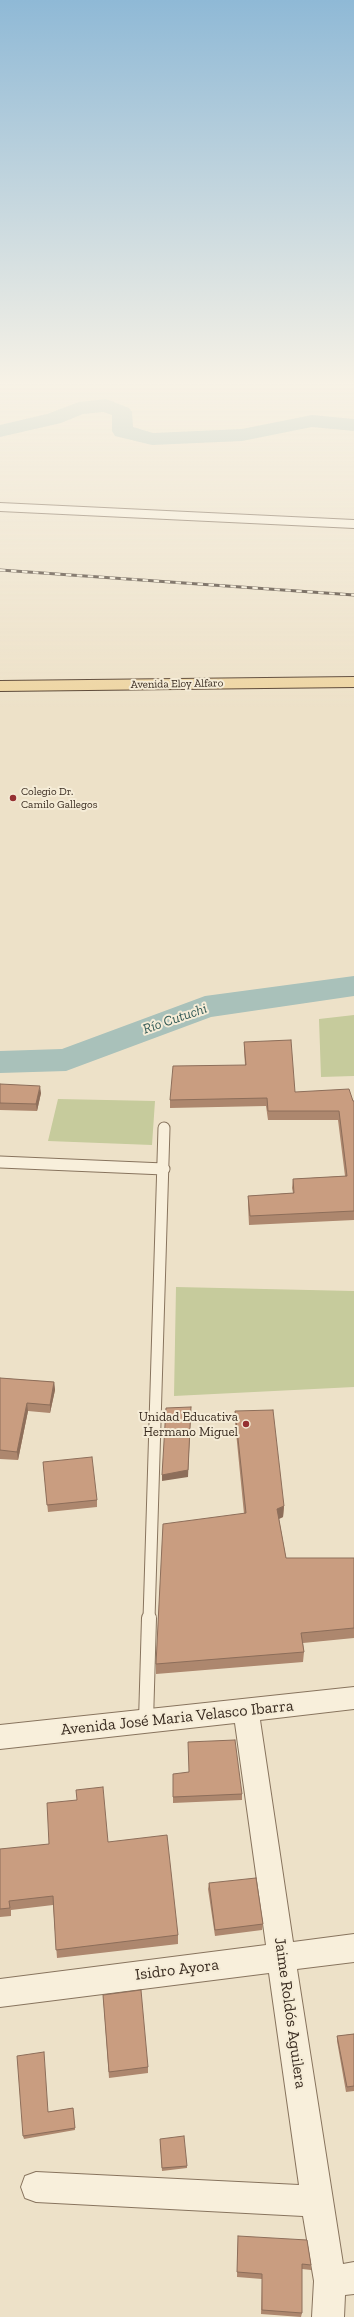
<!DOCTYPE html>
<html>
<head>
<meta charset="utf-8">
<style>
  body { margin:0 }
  canvas { display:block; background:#ede1c8 }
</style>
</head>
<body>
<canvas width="354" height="2317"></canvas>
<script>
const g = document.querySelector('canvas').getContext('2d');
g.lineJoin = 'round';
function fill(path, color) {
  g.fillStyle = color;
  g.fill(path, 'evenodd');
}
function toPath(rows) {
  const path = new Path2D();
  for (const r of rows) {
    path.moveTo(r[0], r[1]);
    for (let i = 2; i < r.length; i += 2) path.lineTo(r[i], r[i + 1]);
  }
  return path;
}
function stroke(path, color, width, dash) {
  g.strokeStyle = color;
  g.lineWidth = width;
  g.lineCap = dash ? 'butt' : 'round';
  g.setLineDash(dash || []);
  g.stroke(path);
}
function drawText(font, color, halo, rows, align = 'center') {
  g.font = font + ' "Zilla Slab",serif';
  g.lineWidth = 4;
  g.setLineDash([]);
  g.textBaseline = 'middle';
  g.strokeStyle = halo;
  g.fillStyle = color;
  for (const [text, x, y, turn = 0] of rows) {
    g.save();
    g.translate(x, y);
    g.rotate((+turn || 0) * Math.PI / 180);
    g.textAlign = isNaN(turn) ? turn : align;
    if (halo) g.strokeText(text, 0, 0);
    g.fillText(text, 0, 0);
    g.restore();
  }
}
fill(toPath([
  [354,1015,354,1076,321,1077,319,1019],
  [58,1099,155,1101,152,1145,48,1141],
  [176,1287,354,1291,354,1387,174,1396]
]), '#c6cb9c');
fill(toPath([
  [106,399,129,408,132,412,133,427,153,433,242,429,312,415,354,419,354,431,312,427,242,441,152,445,115,436,112,431,112,415,103,412,83,414,61,423,0,437,0,425,47,414,79,402,106,399],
  [354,976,354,996,211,1017,66,1071,0,1073,0,1051,62,1049,205,996,354,976]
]), '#a9c1ba');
const laneFar1 = toPath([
  [0,1162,164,1169],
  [149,1619,164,1128]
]);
const lane = toPath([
  [146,1721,149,1618]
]);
const street = toPath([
  [354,1687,354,1709,260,1720,293,1942,354,1934,354,1962,297,1969,343,2264,354,2262,354,2294,345,2295,344,2317,312,2317,314,2281,303,2216,36,2202,25,2198,21,2187,25,2176,36,2172,299,2185,269,1973,0,2007,0,1979,266,1945,235,1723,0,1749,0,1725,354,1687]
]);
const secondary = toPath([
  [0,503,354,520,354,528,0,511,0,503]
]);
const primary = toPath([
  [354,677,354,687,0,691,0,681,354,677]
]);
stroke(laneFar1, '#88745e', 13);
stroke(lane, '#88745e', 16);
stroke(street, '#88745e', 2);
stroke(secondary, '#6a5541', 2);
stroke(primary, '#574231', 2);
stroke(laneFar1, '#f8efdb', 11);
stroke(lane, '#f8efdb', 14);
fill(street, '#f8efdb');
fill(secondary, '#f8efdb');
fill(primary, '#eed5a2');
const rail = toPath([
  [0,570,354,595]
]);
stroke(rail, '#3a2c21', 3);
stroke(rail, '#f5ecd7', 2, [5.5]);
fill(toPath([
  [244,1042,295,1092,354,1101,354,1220,249,1225,248,1205,248,1196,293,1193,292,1188,293,1179,345,1176,338,1120,268,1120,266,1106,170,1108,170,1100,245,1065,244,1050],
  [0,1084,41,1093,37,1111,0,1110],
  [0,1378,54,1382,55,1390,50,1413,28,1411,18,1460,0,1459],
  [235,1411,284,1506,283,1517,279,1519,286,1558,354,1558,354,1638,303,1643,304,1652,303,1662,156,1674,156,1664,244,1514,235,1422],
  [43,1462,97,1500,97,1507,48,1512],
  [173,1774,242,1794,242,1800,173,1803],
  [108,1842,178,1935,178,1944,57,1958,53,1905,11,1910,11,1916,0,1917,0,1849],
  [209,1883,263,1924,262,1930,215,1936,208,1889],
  [103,1995,148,2067,148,2073,109,2078],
  [354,2034,354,2091,346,2092,337,2041,337,2036],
  [73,2108,75,2130,24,2139,23,2136,48,2112],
  [160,2139,187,2166,187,2168,162,2171],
  [238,2236,311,2265,311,2270,302,2269,302,2313,301,2317,261,2314,262,2279,237,2277]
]), '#ad876e');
fill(toPath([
  [40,1086,41,1093,37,1111,36,1104],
  [54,1382,55,1390,50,1413,50,1405],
  [27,1403,28,1411,18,1460,17,1452],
  [191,1407,188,1477,162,1481,162,1475],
  [284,1506,283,1517,276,1520,277,1509]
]), '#8d6e5a');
const building = toPath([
  [291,1040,295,1092,349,1089,353,1101,354,1101,354,1211,250,1216,248,1196,294,1193,293,1179,347,1176,339,1111,268,1111,267,1098,170,1100,173,1066,246,1065,244,1042,291,1040],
  [0,1084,40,1086,36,1104,0,1103,0,1084],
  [0,1378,54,1382,50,1405,27,1403,17,1452,0,1450,0,1378],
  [191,1407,188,1470,162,1475,166,1408,191,1407],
  [273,1410,284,1506,277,1509,286,1558,354,1558,354,1628,301,1633,304,1652,156,1664,163,1524,246,1513,235,1411,273,1410],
  [92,1457,97,1500,47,1505,43,1462,92,1457],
  [235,1740,242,1794,173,1797,173,1774,189,1772,188,1742,235,1740],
  [103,1787,108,1842,167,1835,178,1935,56,1950,53,1896,9,1901,10,1908,0,1909,0,1849,49,1844,47,1803,77,1800,76,1790,103,1787],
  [256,1878,263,1924,215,1930,209,1883,256,1878],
  [141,1990,148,2067,109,2072,103,1995,141,1990],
  [354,2034,354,2086,347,2087,337,2036,354,2034],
  [44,2052,48,2112,73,2108,75,2128,23,2136,17,2056,44,2052],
  [184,2136,187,2166,162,2168,160,2139,184,2136],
  [238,2236,307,2240,311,2265,302,2264,302,2313,262,2310,262,2274,237,2272,238,2236]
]);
fill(building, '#c99d80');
stroke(building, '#8d6e5a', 1);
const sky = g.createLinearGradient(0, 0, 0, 709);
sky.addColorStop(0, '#8fb9d6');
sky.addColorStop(0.54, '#f7f2e6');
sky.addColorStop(1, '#f7f2e600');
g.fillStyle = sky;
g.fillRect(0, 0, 354, 709);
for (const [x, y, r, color] of [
  [13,798,4,"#953032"],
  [246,1424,4,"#953032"]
]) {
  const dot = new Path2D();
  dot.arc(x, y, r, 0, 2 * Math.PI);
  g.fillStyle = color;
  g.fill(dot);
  stroke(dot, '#f5ecd7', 1.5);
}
drawText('11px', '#3a2c21', '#f5ecd7', [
  ["Avenida Eloy Alfaro",177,684,-1]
]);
drawText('11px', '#3a2c21', '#f5ecd7', [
  ["Colegio Dr.",21,792],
  ["Camilo Gallegos",21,805]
], 'left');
drawText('13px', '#3a2c21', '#f5ecd7', [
  ["Unidad Educativa",238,1417],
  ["Hermano Miguel",238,1432]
], 'right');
drawText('italic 14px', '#315955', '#f5ecd7', [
  ["Río Cutuchi",175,1019,-19]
]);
drawText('16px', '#3a2c21', '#f5ecd7', [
  ["Avenida José Maria Velasco Ibarra",177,1718,-6],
  ["Isidro Ayora",177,1970,-7],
  ["Jaime Roldós Aguilera",290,2013,82]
]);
</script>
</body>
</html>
